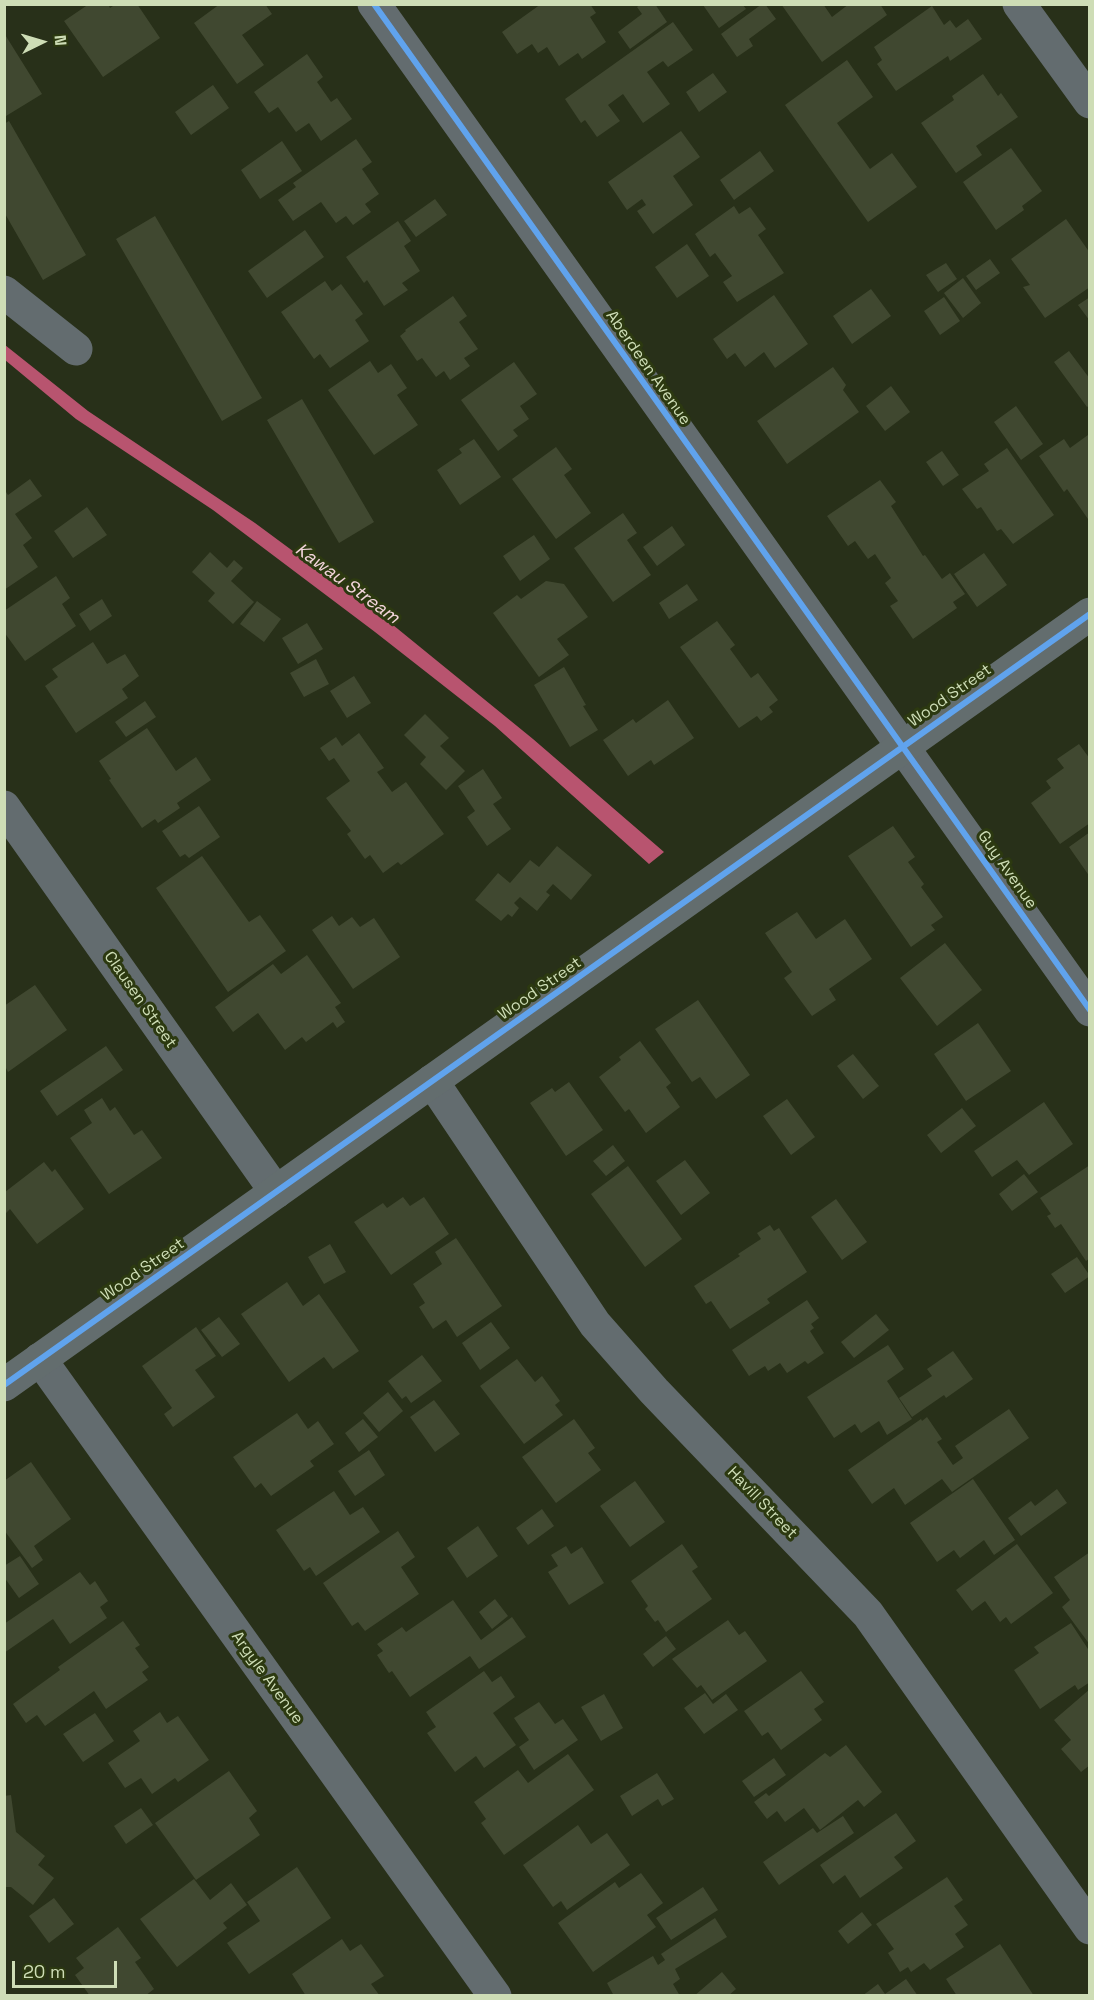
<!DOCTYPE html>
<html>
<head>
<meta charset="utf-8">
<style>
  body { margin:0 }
  #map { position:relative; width:1094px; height:2000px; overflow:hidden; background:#283019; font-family:"Space Grotesk",sans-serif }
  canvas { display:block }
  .frame { position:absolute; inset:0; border:6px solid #ceddb6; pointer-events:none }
  .north { position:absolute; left:12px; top:12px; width:60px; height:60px; -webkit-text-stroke:4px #2c3910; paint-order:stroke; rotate:85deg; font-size:16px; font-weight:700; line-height:24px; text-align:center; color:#ceddb6 }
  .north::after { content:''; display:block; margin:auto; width:21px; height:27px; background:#ceddb6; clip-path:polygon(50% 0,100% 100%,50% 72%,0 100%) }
  .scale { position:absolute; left:12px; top:1961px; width:105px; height:27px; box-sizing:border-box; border:3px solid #ceddb6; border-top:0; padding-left:8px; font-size:18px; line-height:21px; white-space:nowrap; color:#ceddb6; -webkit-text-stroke:4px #2c3910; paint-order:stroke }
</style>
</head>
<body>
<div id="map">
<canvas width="1094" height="2000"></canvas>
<div class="frame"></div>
<div class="north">N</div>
<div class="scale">20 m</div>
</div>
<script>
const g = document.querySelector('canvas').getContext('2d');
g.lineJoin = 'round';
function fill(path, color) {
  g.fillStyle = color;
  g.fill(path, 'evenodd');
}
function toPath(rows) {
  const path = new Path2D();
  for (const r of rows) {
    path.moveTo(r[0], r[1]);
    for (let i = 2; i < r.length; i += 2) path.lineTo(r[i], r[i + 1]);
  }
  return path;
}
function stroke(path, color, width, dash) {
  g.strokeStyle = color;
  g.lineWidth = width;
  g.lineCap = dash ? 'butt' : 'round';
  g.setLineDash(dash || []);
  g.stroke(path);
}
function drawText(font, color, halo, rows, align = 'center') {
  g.font = font + ' "Space Grotesk",sans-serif';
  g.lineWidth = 6;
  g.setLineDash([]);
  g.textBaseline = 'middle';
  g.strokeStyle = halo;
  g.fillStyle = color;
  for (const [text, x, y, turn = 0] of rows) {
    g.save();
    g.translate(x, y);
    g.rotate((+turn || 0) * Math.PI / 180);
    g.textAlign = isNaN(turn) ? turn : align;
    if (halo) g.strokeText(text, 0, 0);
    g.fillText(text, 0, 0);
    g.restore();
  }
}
fill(toPath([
  [5,345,88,411,255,523,393,625,533,739,664,852,649,864,495,726,375,632,213,510,76,419,5,360]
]), '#b8546f');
fill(toPath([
  [89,4,108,4,110,8,116,4,137,4,160,38,103,77,64,21],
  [220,4,265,4,272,14,242,35,264,65,237,84,194,23],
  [541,4,590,4,596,13,590,17,606,42,582,59,578,53,559,66,547,47,538,53,532,44,517,54,502,32],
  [641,4,655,4,667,22,630,49,618,32,642,14,637,7],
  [762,4,765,4,776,19,749,39,753,46,737,57,721,34],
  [781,4,823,4,832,17,849,4,880,4,887,15,822,62],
  [703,5,743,5,746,9,719,28],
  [932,6,944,25,950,20,956,28,968,19,982,39,950,61,948,56,896,91,877,64,882,60,874,47],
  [673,22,693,50,668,67,663,61,647,72,670,104,643,123,623,94,608,105,620,121,597,137,585,120,581,123,565,99],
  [4,33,42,94,6,116,4,115],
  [307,54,323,77,317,82,331,102,337,98,352,119,321,141,309,123,296,132,278,107,269,113,254,92],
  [847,60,873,97,837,123,870,169,892,153,917,187,868,222,785,105],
  [713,73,727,92,699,112,686,92],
  [983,74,998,96,1001,93,1018,117,976,146,982,155,956,173,921,123,954,100,952,96],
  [213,85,229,108,191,135,175,112],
  [9,121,86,255,43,280,4,212,4,124],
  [681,131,700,157,673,176,693,205,653,234,637,211,646,205,642,199,627,210,608,182],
  [356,139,372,162,362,169,379,194,365,204,371,212,353,225,346,216,336,223,321,202,293,221,278,200,296,187,293,183],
  [282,141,302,171,260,199,241,170],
  [1011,148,1042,191,1022,206,1024,210,996,230,963,182],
  [760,151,774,171,734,200,720,180],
  [435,199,447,215,416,237,404,221],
  [734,206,739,214,750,207,766,229,758,235,784,273,737,302,723,282,732,276,715,253,710,257,695,234],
  [155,216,262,398,222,421,116,239],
  [1066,219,1090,253,1090,287,1045,318,1023,287,1030,285,1011,259],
  [398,221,411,241,404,246,420,271,402,283,408,290,384,306,367,280,364,283,346,257],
  [305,230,324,257,267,298,248,271],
  [687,244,709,276,677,298,655,267],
  [990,259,1000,273,976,290,966,276],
  [946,263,957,279,938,292,926,275],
  [963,278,981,303,963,318,944,293],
  [325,281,332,291,341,284,363,314,355,320,369,341,330,368,320,354,314,359,281,312],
  [871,289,891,316,852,344,833,316],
  [774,295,808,344,775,368,764,352,745,367,735,353,727,359,713,339],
  [453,296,467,316,459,322,478,349,464,358,470,366,450,380,444,371,436,377,422,358,417,361,400,336,406,331,405,330],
  [944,297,960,321,940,335,924,311],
  [1090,297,1090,321,1078,305],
  [1069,351,1090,379,1090,405,1087,407,1054,362],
  [370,361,378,373,391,364,407,388,397,395,418,425,374,455,328,390],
  [514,362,537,394,520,406,529,419,513,430,518,436,498,451,461,400],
  [833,367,846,385,843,390,859,412,787,464,757,421],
  [891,386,910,412,885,431,866,406],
  [302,399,374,522,339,543,267,420],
  [1016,406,1043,444,1021,460,994,422],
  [1088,435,1090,517,1088,519,1067,489,1064,492,1039,456,1064,439,1070,448],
  [474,439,501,477,460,505,437,470,462,453,459,449],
  [556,447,572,469,564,475,591,513,556,539,512,479],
  [1007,448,1054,515,1013,544,1001,529,997,531,981,507,977,509,962,489,989,471,984,464],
  [942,451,959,475,943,486,926,462],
  [30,479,42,496,15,514,32,538,23,545,38,567,4,590,4,489,8,495],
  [880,480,896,502,891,506,923,556,925,555,942,579,950,573,965,594,953,602,957,608,913,639,890,606,898,601,885,583,891,578,875,554,868,559,855,541,848,546,827,516],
  [87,507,107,535,73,558,54,531],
  [623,513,637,533,627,540,651,575,613,602,574,548],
  [672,526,685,545,657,566,643,547],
  [534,535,550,559,520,581,503,556],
  [210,552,227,568,234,560,243,568,231,581,254,602,233,624,208,601,215,593,192,572],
  [984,553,1007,585,977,607,954,574],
  [56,576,70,598,62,604,76,626,25,661,4,632,4,611],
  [546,581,564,584,588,617,557,639,569,655,539,677,493,613,517,595,521,599],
  [687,584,698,600,669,619,659,603],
  [102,599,112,616,90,631,79,614],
  [257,601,281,619,264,642,240,624],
  [717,621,735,645,730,649,751,678,758,673,778,700,769,707,773,712,761,721,757,716,739,728,680,647],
  [307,623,323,649,298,664,282,638],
  [93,642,107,664,125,654,139,676,122,689,128,698,76,733,45,686,58,677,52,669],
  [316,659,329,684,304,697,290,673],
  [564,667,586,705,583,706,598,730,570,747,534,685],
  [354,676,371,703,347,718,330,691],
  [668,700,694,738,654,765,651,760,628,776,603,740,633,719,636,723],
  [145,701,156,717,126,737,115,722],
  [425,714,449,738,440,746,465,771,446,790,420,764,426,757,404,735],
  [147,728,176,771,196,757,211,780,177,803,180,808,158,823,155,819,142,828,109,780,111,779,99,761],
  [359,733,384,768,377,772,392,792,406,782,444,834,401,865,398,862,383,873,370,855,365,859,347,834,351,831,326,798,350,781,334,758,329,761,320,748,336,737,342,746],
  [1079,744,1090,759,1090,823,1060,844,1031,803,1051,788,1046,781,1064,768,1057,759],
  [483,769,502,798,493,804,511,829,487,846,467,817,475,811,458,786],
  [199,806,220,837,189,858,185,854,180,857,162,831],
  [893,826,915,857,908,862,924,884,921,887,943,917,931,925,935,930,911,947,848,856],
  [1090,832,1090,877,1069,847],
  [557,846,592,875,571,900,553,884,546,892,550,895,537,911,520,897,514,903,519,908,512,917,508,914,501,921,475,900,498,873,510,883,530,860,539,867],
  [202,856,249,922,260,915,286,951,228,992,156,888],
  [797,912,816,939,845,919,872,959,829,989,836,1000,812,1016,784,978,792,972,765,933],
  [332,916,339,926,352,917,360,927,374,918,400,957,353,989,312,930],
  [945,943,982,990,937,1026,900,978],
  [307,955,341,1003,335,1007,345,1022,337,1028,333,1022,306,1042,302,1037,285,1050,258,1013,233,1032,215,1007,273,964,281,974],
  [35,985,67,1030,8,1072,5,1066,4,1006],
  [698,1000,750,1075,716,1099,700,1077,692,1082,655,1029],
  [978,1023,1011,1071,966,1101,934,1054],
  [640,1041,671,1083,666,1087,680,1107,646,1133,629,1109,625,1112,599,1077,621,1060,619,1057],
  [106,1046,123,1070,57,1116,40,1091],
  [853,1054,879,1086,863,1099,837,1066],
  [569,1082,603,1130,566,1156,530,1103,552,1088,555,1092],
  [102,1098,110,1111,115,1107,134,1135,142,1130,162,1158,109,1194,70,1138,92,1123,84,1110],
  [787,1099,815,1137,791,1155,763,1116],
  [1044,1102,1073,1144,1029,1175,1017,1160,992,1177,974,1151],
  [962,1108,976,1126,941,1153,927,1135],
  [613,1145,625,1161,606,1176,593,1161],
  [685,1160,710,1193,681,1215,656,1181],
  [44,1162,52,1172,55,1169,84,1209,37,1244,10,1209,5,1214,5,1192],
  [1090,1165,1090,1258,1086,1261,1061,1224,1055,1228,1047,1216,1051,1214,1040,1198],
  [628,1166,682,1239,645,1267,591,1194],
  [1024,1174,1038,1192,1012,1211,999,1194],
  [403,1197,410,1206,424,1197,449,1234,391,1275,354,1222,383,1203,387,1208],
  [836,1199,867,1242,842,1260,811,1217],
  [770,1225,774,1231,779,1228,807,1272,767,1299,770,1303,730,1329,711,1301,706,1304,694,1286,740,1256,738,1254,761,1239,757,1233],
  [456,1238,502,1306,457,1337,446,1320,433,1329,419,1307,425,1303,413,1284,442,1264,435,1252],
  [330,1244,346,1272,324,1284,308,1257],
  [1077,1257,1090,1276,1065,1293,1051,1274],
  [287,1282,303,1306,319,1294,359,1351,333,1369,324,1357,289,1382,241,1314],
  [807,1300,819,1318,811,1324,814,1328,810,1331,824,1353,808,1364,805,1361,787,1373,780,1363,768,1371,765,1366,749,1376,732,1350],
  [876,1314,889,1330,854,1358,841,1342],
  [219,1317,240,1344,222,1357,201,1330],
  [491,1322,510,1348,480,1370,462,1343],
  [196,1327,216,1356,195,1370,215,1397,173,1427,164,1414,172,1408,142,1366],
  [888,1345,904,1369,887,1381,912,1419,887,1435,879,1421,861,1433,855,1424,834,1438,807,1397],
  [953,1351,973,1379,946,1398,944,1395,912,1417,899,1398,932,1376,927,1369],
  [422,1355,442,1381,411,1403,406,1396,402,1399,388,1381],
  [517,1359,535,1382,542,1376,560,1401,555,1405,563,1415,524,1444,480,1386],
  [388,1392,403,1411,379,1432,363,1413],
  [434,1400,460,1434,435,1452,410,1417],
  [1009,1409,1029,1438,952,1492,942,1479,905,1505,894,1488,872,1504,848,1470,921,1419,922,1421,927,1417,942,1439,937,1442,953,1465,963,1458,955,1446],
  [297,1413,308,1429,318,1421,334,1444,310,1461,314,1466,271,1496,261,1483,255,1488,233,1457],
  [363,1419,378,1437,359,1452,345,1433],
  [574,1419,595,1448,588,1453,601,1470,556,1503,522,1457],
  [369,1450,385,1475,355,1496,338,1471],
  [31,1462,71,1519,34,1546,43,1560,32,1568,4,1530,4,1481],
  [973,1479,1015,1540,994,1555,984,1540,960,1558,954,1550,937,1562,910,1523],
  [635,1481,665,1522,630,1547,600,1506],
  [1057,1489,1067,1503,1021,1536,1008,1518,1031,1501,1035,1506],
  [334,1491,350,1515,363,1507,380,1532,316,1576,310,1567,304,1571,276,1530],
  [542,1509,554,1526,528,1545,516,1528],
  [478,1526,498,1556,467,1578,447,1548],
  [398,1531,415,1557,401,1567,419,1594,365,1631,358,1622,352,1626,323,1583],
  [682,1544,698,1567,692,1571,712,1599,666,1632,658,1620,655,1622,645,1609,648,1606,631,1581],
  [1017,1544,1053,1593,1011,1624,1006,1617,1000,1622,985,1601,972,1611,956,1590],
  [566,1546,571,1554,582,1547,604,1583,569,1605,548,1572,558,1566,551,1555],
  [1090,1552,1090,1645,1062,1607,1070,1600,1054,1577],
  [20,1556,39,1584,19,1598,4,1577,4,1566],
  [80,1572,90,1585,95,1581,108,1601,100,1607,107,1618,70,1644,53,1619,4,1653,4,1624],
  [495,1599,508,1616,492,1629,479,1612],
  [453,1600,481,1640,512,1617,526,1637,479,1669,470,1656,410,1697,392,1671,389,1673,377,1655,383,1651,377,1644,402,1627,406,1632],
  [728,1620,739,1635,745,1631,767,1661,712,1700,701,1685,697,1688,672,1659],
  [123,1621,140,1645,135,1648,149,1667,142,1672,148,1680,106,1709,94,1691,45,1726,37,1715,26,1723,13,1704,60,1670,58,1667],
  [1071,1623,1088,1649,1090,1648,1090,1682,1078,1690,1075,1685,1040,1709,1014,1670,1039,1653,1034,1647],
  [666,1636,676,1649,653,1667,643,1654],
  [484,1671,492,1682,501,1676,515,1697,493,1713,516,1745,484,1768,476,1756,455,1772,427,1733,436,1727,426,1712],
  [801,1671,824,1702,814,1709,822,1720,781,1750,768,1732,762,1736,744,1711],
  [1090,1689,1090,1765,1081,1772,1061,1749,1071,1740,1054,1720],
  [705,1693,713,1704,726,1694,738,1710,704,1734,684,1708],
  [604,1694,623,1728,601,1741,581,1707],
  [539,1702,555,1724,563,1719,578,1740,534,1770,519,1747,529,1740,514,1718],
  [160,1712,167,1723,178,1716,209,1760,178,1782,175,1778,152,1794,141,1778,125,1788,108,1763,140,1741,133,1731],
  [95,1713,114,1741,83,1762,63,1734],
  [846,1745,882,1792,864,1807,858,1800,820,1830,804,1808,785,1822,777,1811,767,1819,754,1802,766,1793,769,1796,825,1753,830,1757],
  [568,1754,594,1790,504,1855,481,1823,486,1819,474,1802,518,1770,528,1783],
  [774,1758,786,1775,754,1797,742,1781],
  [229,1771,257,1811,249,1818,260,1835,196,1880,155,1823],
  [657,1773,674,1799,662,1806,658,1799,632,1816,620,1796],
  [11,1795,16,1832,45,1856,38,1865,54,1878,33,1905,11,1887,4,1887,4,1796],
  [141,1808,153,1825,126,1844,114,1826],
  [896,1813,916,1841,894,1857,903,1868,860,1898,845,1875,833,1884,820,1865],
  [843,1816,854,1833,779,1885,763,1862,813,1828,817,1833],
  [578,1825,591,1844,607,1833,630,1865,567,1910,561,1901,553,1907,523,1865],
  [297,1867,331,1918,249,1974,227,1943,260,1921,247,1902],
  [641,1873,663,1903,647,1915,656,1927,593,1972,558,1923,615,1882,619,1888],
  [947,1877,963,1900,954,1906,968,1925,955,1934,964,1947,930,1970,924,1963,911,1972,908,1967,900,1972,888,1953,894,1949,876,1924],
  [194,1879,210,1900,231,1883,247,1905,223,1923,227,1928,177,1967,140,1919],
  [703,1887,718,1910,671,1940,656,1918],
  [54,1898,74,1924,49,1943,29,1916],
  [862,1912,872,1925,848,1944,838,1931],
  [715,1918,727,1937,675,1969,680,1979,673,1984,680,1996,614,1996,607,1983,653,1956,658,1965,665,1960,661,1954],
  [118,1927,141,1958,135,1962,154,1989,145,1996,90,1996,75,1975,84,1968,76,1958],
  [342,1939,350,1951,361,1944,384,1976,371,1984,380,1996,306,1996,292,1974],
  [1000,1944,1034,1996,957,1996,946,1979],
  [722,1972,736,1989,728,1996,694,1996],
  [906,1979,918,1996,862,1996,878,1984,885,1994]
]), '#404830');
stroke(toPath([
  [374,4,1090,1010],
  [1019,4,1090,102],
  [4,292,76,349],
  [4,807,276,1192],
  [432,1081,595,1324,654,1391,868,1614,1090,1928],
  [40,1359,495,1996]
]), '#636c6f', 33);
stroke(toPath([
  [4,1385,1090,614]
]), '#636d6e', 33);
stroke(toPath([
  [374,4,1090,1010],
  [4,1385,1090,614]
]), '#60a3ed', 6);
drawText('16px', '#ceddb6', '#2c3910', [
  ["Aberdeen Avenue",648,368,55],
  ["Wood Street",950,696,-35],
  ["Guy Avenue",1007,870,55],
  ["Wood Street",540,989,-35],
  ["Clausen Street",140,1000,55],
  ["Wood Street",143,1270,-35],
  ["Havill Street",762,1503,46],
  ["Argyle Avenue",267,1678,54]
]);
drawText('italic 18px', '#f3d5db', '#2c3910', [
  ["Kawau Stream",347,584,36]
]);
</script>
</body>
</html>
